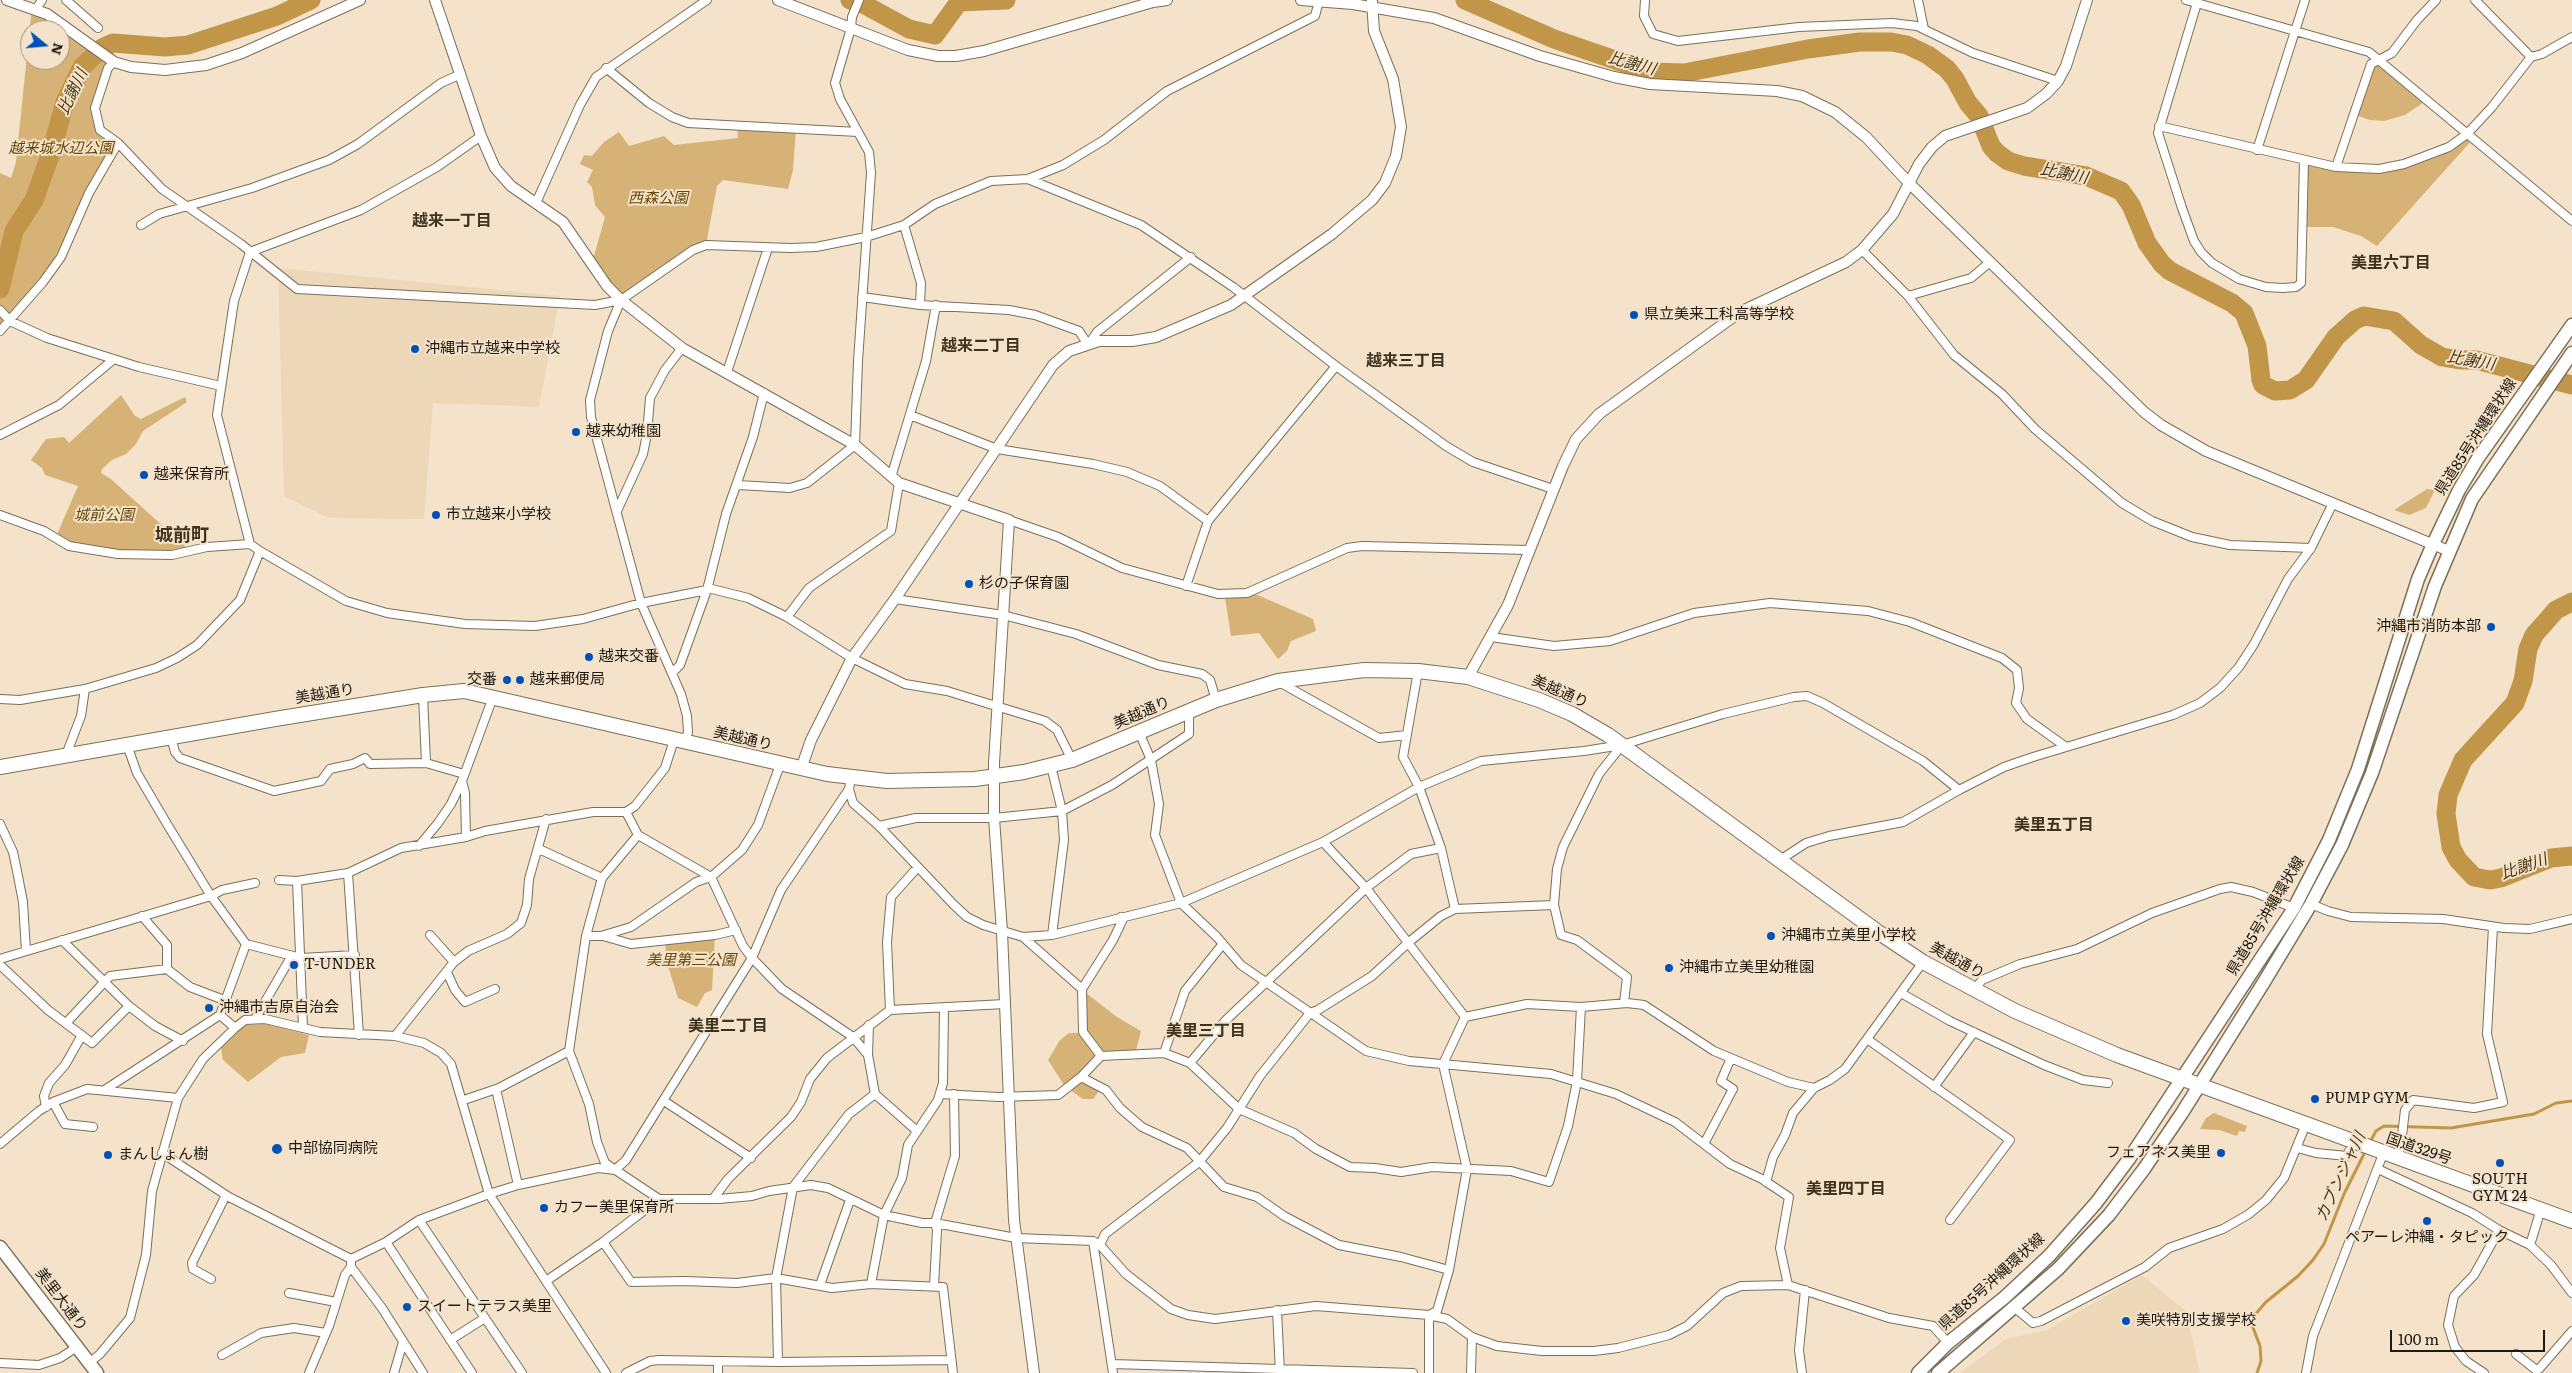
<!DOCTYPE html>
<html>
<head>
<meta charset="utf-8">
<style>
  body { margin:0 }
  #map { position:relative; width:2572px; height:1373px; overflow:hidden; background:#f4e3ca; font-family:Literata,serif }
  canvas { display:block }
  .north { position:absolute; left:20px; top:20px; width:50px; height:50px; box-sizing:border-box; background:#f4e3ca; border:1px solid #9f9280; border-radius:50%; rotate:107deg; font-size:14px; font-weight:700; line-height:20px; text-align:center; color:#1f1910 }
  .north::after { content:''; display:block; margin:auto; width:18px; height:22px; background:#0050ba; clip-path:polygon(50% 0,100% 100%,50% 72%,0 100%) }
  .scale { position:absolute; left:2390px; top:1330px; width:155px; height:22px; box-sizing:border-box; border:2px solid #1f1910; border-top:0; padding-left:6px; font-size:15px; line-height:18px; white-space:nowrap; color:#1f1910; -webkit-text-stroke:4px #f4e3ca; paint-order:stroke }
</style>
</head>
<body>
<div id="map">
<canvas width="2572" height="1373"></canvas>
<div class="north">N</div>
<div class="scale">100 m</div>
</div>
<script>
const g = document.querySelector('canvas').getContext('2d');
g.lineJoin = 'round';
function fill(path, color) {
  g.fillStyle = color;
  g.fill(path, 'evenodd');
}
function toPath(rows) {
  const path = new Path2D();
  for (const r of rows) {
    path.moveTo(r[0], r[1]);
    for (let i = 2; i < r.length; i += 2) path.lineTo(r[i], r[i + 1]);
  }
  return path;
}
function stroke(path, color, width, dash) {
  g.strokeStyle = color;
  g.lineWidth = width;
  g.lineCap = dash ? 'butt' : 'round';
  g.setLineDash(dash || []);
  g.stroke(path);
}
function drawText(font, color, halo, rows, align = 'center') {
  g.font = font + ' Literata,"Noto Sans JP",serif';
  g.lineWidth = 4;
  g.setLineDash([]);
  g.textBaseline = 'middle';
  g.strokeStyle = halo;
  g.fillStyle = color;
  for (const [text, x, y, turn = 0] of rows) {
    g.save();
    g.translate(x, y);
    g.rotate((+turn || 0) * Math.PI / 180);
    g.textAlign = isNaN(turn) ? turn : align;
    if (halo) g.strokeText(text, 0, 0);
    g.fillText(text, 0, 0);
    g.restore();
  }
}
fill(toPath([
  [278,268,560,296,539,407,433,403,424,519,329,518,284,496],
  [2142,1275,2186,1311,2200,1373,1960,1373,2006,1339,2047,1330]
]), '#ecd8b8');
fill(toPath([
  [32,7,114,62,107,68,96,119,113,144,69,232,51,264,0,327,0,173,11,178,16,162],
  [30,30,60,30,60,60,30,60],
  [2377,59,2427,100,2405,115,2384,121,2370,120,2353,114],
  [737,127,796,129,793,170,788,189,723,180,717,186,706,245,621,300,592,263,605,217,595,205,592,187,587,182,593,170,580,164,584,155,592,156,604,142,619,132,629,146,664,136,674,145,738,138],
  [2467,134,2473,139,2377,246,2361,236,2333,227,2303,227,2304,161,2336,167,2404,164],
  [121,395,135,416,141,419,185,397,187,402,143,431,136,444,126,454,112,460,102,469,101,473,111,479,187,548,173,552,119,551,55,539,78,486,45,475,42,468,31,460,46,439,64,437,69,443],
  [2427,489,2435,490,2426,508,2409,515,2394,510],
  [1255,594,1313,619,1316,631,1291,641,1287,651,1278,659,1259,633,1231,636,1225,598,1247,597],
  [715,935,712,990,705,993,697,1007,678,998,667,963,665,942],
  [1086,993,1117,1017,1141,1031,1134,1058,1103,1053,1086,1031],
  [267,1024,309,1035,305,1053,281,1057,248,1082,223,1060,221,1048,245,1025],
  [1069,1033,1080,1033,1095,1055,1079,1073,1064,1085,1048,1060,1060,1040],
  [1082,1081,1099,1091,1093,1099,1083,1099,1070,1090],
  [2214,1113,2247,1126,2245,1132,2239,1131,2237,1136,2219,1130,2200,1129,2206,1118]
]), '#d6b277');
stroke(toPath([
  [2369,1144,2376,1131,2384,1126,2451,1128,2534,1114,2556,1103,2572,1101],
  [2257,1373,2261,1361,2260,1346,2252,1325,2253,1317,2266,1302,2298,1276,2313,1260,2324,1244,2344,1194,2366,1150]
]), '#c29648', 3);
stroke(toPath([
  [850,0,863,4,909,29,935,35,959,2,1006,0],
  [1465,0,1554,39,1650,72,1684,73,1808,49,1860,42,1891,42,1907,45,1928,55,1947,69,1955,79,1968,103,1979,116,1991,146,1997,153,2008,161,2024,166,2086,176,2121,191,2131,205,2147,243,2162,264,2170,271,2232,303,2244,313,2257,346,2261,380,2263,385,2275,391,2290,390,2306,380,2336,337,2355,320,2364,316,2394,321,2421,345,2442,357,2460,360,2476,360,2572,385],
  [0,289,14,231,34,200,51,153,65,102,82,67,102,48,113,43,165,47,188,45,277,16,311,0],
  [2572,602,2556,610,2534,635,2528,649,2523,681,2515,703,2463,760,2448,795,2446,814,2451,847,2458,860,2474,877,2490,880,2501,878,2551,858,2572,856]
]), '#c29648', 19);
const minor = toPath([
  [66,0,98,28],
  [1645,0,1644,16,1653,34,1678,41,1799,27,1892,23,1917,26,1973,53,2058,81],
  [1918,0,1924,29],
  [2186,0,2369,52,2572,221],
  [2475,0,2531,57],
  [2197,3,2158,133,2182,208,2194,241,2201,252,2212,263,2239,279,2266,287,2283,288,2296,287,2301,283,2304,161],
  [36,9,42,0],
  [114,62,108,68,95,108,100,130,118,143,162,189,241,244,297,289,595,305,621,300,693,250,706,245,791,248,816,247,866,237,904,225,935,204,991,181,1028,179,1063,165,1104,140,1167,91,1315,16,1319,1],
  [606,68,649,103,672,117,688,123,858,132],
  [2159,126,2336,167,2379,169,2404,164,2449,147,2467,134,2492,107,2531,57,2542,54,2572,37],
  [2257,150,2305,0],
  [2336,167,2371,64,2392,53,2417,20,2436,0],
  [1028,179,1141,225,1233,287,1336,366,1446,446,1473,462,1553,489],
  [536,203,580,105,596,77,707,0],
  [141,225,159,214,252,188,329,160,358,144,441,83,461,74],
  [904,225,921,283,920,305],
  [1862,250,1908,296,1954,355,2002,394,2035,429,2122,503,2152,521,2192,537,2230,545,2311,548],
  [250,252,361,210,437,167,481,136],
  [1908,296,1971,278,1990,262],
  [862,297,920,305,1009,310,1035,315,1079,331,1088,345,1097,332,1191,257],
  [621,300,608,331,590,400,591,417,641,603,681,694,687,716,688,732,685,743],
  [0,310,10,321,47,338,139,367,221,386],
  [0,331,43,282,61,257,89,193,118,143],
  [727,372,768,248],
  [910,415,997,449,1093,464,1127,472,1160,486,1208,521],
  [0,435,59,405,114,359],
  [892,474,926,361,936,305],
  [738,485,790,488,807,483,855,445,858,361,871,173,869,152,840,99,835,83,851,28,852,17,859,0],
  [617,511,643,454,647,434,650,398,665,370,682,348],
  [0,515,44,531,69,546,118,554,172,555,207,547,250,544],
  [1009,520,1058,537,1122,568,1218,594,1247,593,1347,548,1362,546,1528,550],
  [260,551,346,601,387,613,465,624,535,626,583,619,641,603,712,589,748,598,787,617,852,658,905,684,947,691,1045,721,1057,730,1072,760],
  [1186,586,1208,521,1336,366],
  [895,599,1003,615,1076,634,1158,665,1202,674,1210,680,1216,700],
  [787,617,809,588,891,531,899,483],
  [1491,637,1554,646,1610,641,1694,613,1770,603,1868,611,1910,622,2002,658,2017,670,2019,688,2016,703,2027,719,2066,747],
  [1418,671,1403,757,1419,787,1441,848,1455,909],
  [673,672,680,665,707,590,726,514,753,437,764,393],
  [1279,682,1379,738,1407,735],
  [423,695,426,763],
  [0,699,20,700,85,689,156,668,177,658,197,645,240,600,260,551,250,544,217,415,234,301,250,252],
  [1139,732,1151,760,1159,804,1155,835,1181,903,1217,937,1241,965,1366,1051,1409,1061,1551,1074,1616,1094,1675,1122,1730,1164,1762,1179,1789,1197,1780,1248,1788,1285],
  [171,737,175,752,180,758,274,791,321,781,330,769,353,764,365,758,370,764,426,763,464,774],
  [127,745,137,773,167,824,211,896,246,944,301,958,355,955],
  [66,755,81,716,85,689],
  [1051,766,1062,811,1064,840,1052,935],
  [851,777,849,789,853,803,879,826,954,905,967,917,983,925,1023,937,1052,935,1181,903,1323,842,1419,787,1481,761,1584,751,1622,745,1723,714,1794,697,1807,696,1823,703,1923,761,1959,790],
  [462,781,465,793,466,837],
  [626,812,638,835,711,877,743,946,752,958,782,989,853,1037,868,1055,875,1094,917,1131],
  [0,824,13,852,17,871,23,902,26,951],
  [879,826,916,818,994,818,1062,811,1112,785,1189,734,1189,710],
  [638,835,602,878,586,936,569,1051,589,1104,597,1142,605,1163,659,1199,719,1199,752,1196,769,1191,811,1185,828,1188,884,1215,922,1223,935,1223,1016,1238,1093,1241,1100,1245,1105,1234,1199,1162,1227,1128,1260,1076,1310,1013,1318,1010,1372,976,1409,942,1441,916,1455,909,1554,905,1557,869,1563,847,1599,774,1622,745],
  [1323,842,1366,888,1465,1017,1443,1064,1467,1169,1449,1270,1437,1311,1429,1315,1429,1373],
  [419,846,438,823,451,804,462,781,493,697],
  [539,849,602,878],
  [1780,860,1806,843,1829,836,1903,822,1959,790,2004,767,2033,757,2173,715,2200,703,2220,688,2239,667,2254,644,2288,579,2311,548,2333,503],
  [348,873,359,1035],
  [279,880,297,881],
  [2311,904,2328,911,2351,917,2443,919,2504,928,2530,929,2572,919],
  [1554,905,1561,935,1577,940,1627,977,1624,1003],
  [142,916,167,945,167,969,190,987,224,1000],
  [1121,917,1123,919,1113,940,1082,989,1083,1032,1101,1056,1164,1053,1190,1063,1239,1109,1294,1133,1316,1149,1350,1167,1375,1168,1401,1172,1432,1167,1511,1171,1549,1182,1568,1126,1577,1081,1581,1007],
  [430,935,454,962],
  [586,936,601,936,631,927,696,882,711,877,742,850,758,825,780,765],
  [603,936,631,944,715,935,736,930],
  [1023,937,1082,989],
  [62,940,129,1006,155,1026,183,1041],
  [0,959,211,896,222,890,255,883],
  [0,965,48,1010,92,1043,129,1006],
  [447,972,455,990,465,1002,495,989],
  [1974,990,1982,980,2020,964,2077,949,2152,913,2220,889,2231,887,2253,892,2294,908],
  [1901,993,1950,1021,2044,1065,2083,1080,2108,1083],
  [890,1010,887,942,891,897,917,868],
  [220,1015,235,1028],
  [1465,1017,1527,1004,1581,1007,1627,1003,1644,1005,1714,1051,1788,1082,1814,1088],
  [255,1019,291,957],
  [67,1022,110,976,167,969],
  [303,1028,297,881,348,873,401,848,466,837,485,831,593,812,626,812,635,806,665,768,674,740],
  [395,1036,454,962,468,951,507,934,521,923,527,905,529,879,546,819],
  [1867,1039,2010,1140,1950,1220],
  [1164,1053,1185,991,1222,945],
  [868,1055,869,1025],
  [1190,1063,1226,1020,1366,888,1411,854,1441,848],
  [1081,1077,1106,1090,1120,1108,1142,1127,1187,1148,1224,1187,1257,1197,1284,1216,1339,1245,1401,1257,1449,1270],
  [1934,1087,1974,1032],
  [106,1089,220,1015,246,944],
  [496,1089,518,1185],
  [940,1094,999,1097,1058,1095,1081,1077,1101,1056],
  [464,1100,499,1088,569,1051],
  [664,1101,751,1158],
  [53,1102,65,1124,93,1127],
  [46,1107,44,1096,49,1083,65,1065,82,1035],
  [0,1144,39,1111,53,1102,87,1089,178,1098],
  [1704,1144,1733,1089,1721,1081,1731,1058],
  [2297,1148,2316,1153,2347,1156,2349,1151],
  [162,1153,229,1197,351,1259],
  [2397,1158,2401,1144,2405,1110,2413,1100,2474,1108,2503,1102,2487,1034,2493,927],
  [2378,1169,2472,1213,2499,1230,2530,1245,2551,1265,2572,1293],
  [1766,1182,1773,1157,1785,1135,1793,1113,1814,1088,1830,1080,1845,1069,1923,962],
  [713,1199,728,1179,791,1117,801,1102,810,1079,827,1058,890,1010,1005,1004],
  [419,1220,522,1373],
  [1093,1241,1113,1373],
  [386,1242,472,1373],
  [603,1242,631,1282,685,1281,737,1283,776,1278,832,1288,871,1284,943,1287,953,1373],
  [1100,1245,1126,1274,1171,1309,1188,1315,1215,1319,1316,1306,1429,1315,1447,1319,1472,1337,1497,1346,1542,1351,1594,1351,1618,1348,1669,1335,1687,1326,1723,1293,1741,1286,1788,1285,1889,1318,1933,1326,1948,1343],
  [2530,1245,2541,1209],
  [351,1267,382,1308,423,1373],
  [211,1279,193,1269,192,1263,226,1195],
  [546,1281,603,1242,659,1199],
  [871,1284,884,1215,902,1178,908,1145,938,1100,943,1083,944,1008],
  [820,1285,850,1200],
  [934,1286,937,1230,935,1223,955,1156,954,1094],
  [289,1293,336,1302],
  [2015,1308,2033,1323,2041,1321,2145,1267,2169,1248,2223,1229,2249,1214,2266,1200,2284,1178,2306,1124],
  [1277,1310,1280,1373],
  [450,1340,485,1318],
  [2516,1354,2535,1369,2539,1369,2572,1331],
  [222,1355,261,1333,294,1328,326,1333],
  [778,1362,776,1278,793,1187,849,1114,875,1094],
  [0,1363,39,1365,60,1358,77,1347],
  [89,1363,100,1354,130,1318,146,1255,152,1191,178,1098,203,1059,235,1028,245,1020,265,1019,320,1032,395,1036,424,1043,441,1053,451,1064,489,1194,606,1373],
  [1112,1364,1413,1373],
  [309,1373,329,1326,345,1275,351,1267,351,1259,386,1242,419,1220,489,1194,518,1185,598,1168,615,1170,626,1160,752,958,781,890,849,789],
  [394,1373,403,1342],
  [626,1373,650,1361,659,1360,780,1362,951,1360],
  [718,1373,718,1361],
  [1471,1373,1472,1337],
  [1802,1373,1799,1350,1805,1290],
  [2306,1373,2313,1336,2383,1154],
  [2484,1373,2466,1361,2455,1347,2448,1325,2454,1296,2474,1275,2499,1230]
]);
const tertiary = toPath([
  [7,0,47,14,114,62,131,67,165,70,206,65,242,53,360,0],
  [435,0,481,136,495,168,511,186,563,222,607,286,621,300,682,348,855,445,899,483,1009,520,994,763,994,818,1002,932,1014,1220,1034,1373],
  [778,0,908,50,938,56,956,56,984,51,1153,2,1167,0],
  [1301,0,1353,4,1434,18,1540,56,1614,77,1650,84,1777,91,1802,96,1835,112,1866,137,1909,183,2144,412,2161,425,2206,451,2449,551],
  [1468,677,1508,605,1563,466,1576,439,1599,414,1740,312,1846,262,1862,250,1893,214,1919,164,1932,147,1945,136,2027,108,2046,94,2058,81,2066,66,2087,0],
  [801,769,811,740,852,658,895,599,1053,365,1069,351,1099,341,1132,341,1156,337,1231,305,1332,234,1372,200,1385,183,1396,156,1401,127,1393,79,1374,31,1372,1]
]);
const primary = toPath([
  [0,1247,97,1373],
  [1918,1373,1948,1343,2005,1297,2049,1256,2096,1203,2129,1159,2294,908,2329,840,2358,769,2418,579,2433,544,2459,490,2478,458,2572,325],
  [1938,1373,2058,1269,2109,1215,2144,1169,2182,1113,2264,982,2311,904,2342,845,2372,773,2435,586,2472,499,2572,353]
]);
const trunk = toPath([
  [0,767,275,719,423,695,464,691,827,774,887,781,975,779,1024,772,1072,760,1216,700,1278,681,1364,670,1418,671,1468,677,1539,700,1572,714,1608,735,1878,932,1923,962,2015,1011,2117,1055,2572,1221]
]);
stroke(minor, '#7d6f58', 10);
stroke(tertiary, '#7d6f58', 12);
stroke(primary, '#7d6f58', 15);
stroke(trunk, '#7d6f58', 16);
stroke(minor, '#fff', 8);
stroke(tertiary, '#fff', 10);
stroke(primary, '#fff', 12);
stroke(trunk, '#fff', 14);
for (const [x, y, r, color] of [
  [1634,315,5,"#0050ba"],
  [415,349,5,"#0050ba"],
  [576,432,5,"#0050ba"],
  [144,475,5,"#0050ba"],
  [436,515,5,"#0050ba"],
  [969,584,5,"#0050ba"],
  [2491,627,5,"#0050ba"],
  [589,657,5,"#0050ba"],
  [507,680,5,"#0050ba"],
  [520,680,5,"#0050ba"],
  [1771,936,5,"#0050ba"],
  [294,965,5,"#0050ba"],
  [1669,968,5,"#0050ba"],
  [209,1008,5,"#0050ba"],
  [2315,1099,5,"#0050ba"],
  [277,1149,6,"#0050ba"],
  [2221,1153,5,"#0050ba"],
  [108,1155,5,"#0050ba"],
  [2500,1163,5,"#0050ba"],
  [544,1208,5,"#0050ba"],
  [2427,1221,5,"#0050ba"],
  [407,1307,5,"#0050ba"],
  [2126,1321,5,"#0050ba"]
]) {
  const dot = new Path2D();
  dot.arc(x, y, r, 0, 2 * Math.PI);
  g.fillStyle = color;
  g.fill(dot);
  stroke(dot, '#f4e3ca', 2);
}
drawText('italic 15px', '#674809', '#f4e3ca', [
  ["越来城水辺公園",61,149],
  ["西森公園",658,199],
  ["城前公園",104,516],
  ["美里第三公園",691,961]
]);
drawText('15px', '#1f1910', '#f4e3ca', [
  ["県立美来工科高等学校",1644,315],
  ["沖縄市立越来中学校",425,349],
  ["越来幼稚園",586,432],
  ["越来保育所",154,475],
  ["市立越来小学校",446,515],
  ["杉の子保育園",979,584],
  ["沖縄市消防本部",2481,627,"right"],
  ["越来交番",599,657],
  ["交番",497,680,"right"],
  ["越来郵便局",530,680],
  ["沖縄市立美里小学校",1781,936],
  ["T-UNDER",304,965],
  ["沖縄市立美里幼稚園",1679,968],
  ["沖縄市吉原自治会",219,1008],
  ["PUMP GYM",2325,1099],
  ["中部協同病院",288,1149],
  ["フェアネス美里",2211,1153,"right"],
  ["まんしょん樹",118,1155],
  ["SOUTH",2500,1180,"center"],
  ["GYM 24",2500,1197,"center"],
  ["カフー美里保育所",554,1208],
  ["ペアーレ沖縄・タピック",2427,1238,"center"],
  ["スイートテラス美里",417,1307],
  ["美咲特別支援学校",2136,1321]
], 'left');
drawText('15px', '#1f1910', '#f4e3ca', [
  ["県道85号沖縄環状線",2476,437,-57],
  ["美越通り",1560,692,24],
  ["美越通り",325,694,-9],
  ["美越通り",1142,713,-23],
  ["美越通り",743,739,13],
  ["県道85号沖縄環状線",2266,916,-59],
  ["美越通り",1957,961,29],
  ["国道329号",2419,1149,19],
  ["県道85号沖縄環状線",1992,1282,-42],
  ["美里大通り",61,1300,53]
]);
drawText('italic 16px', '#483513', '#f4e3ca', [
  ["比謝川",1632,64,15],
  ["比謝川",73,92,-65],
  ["比謝川",2064,174,11],
  ["比謝川",2471,361,10],
  ["比謝川",2524,867,-19],
  ["カブンジャ川",2341,1177,-65]
]);
drawText('bold 16px', '#3f321e', '#f4e3ca', [
  ["越来一丁目",452,221],
  ["美里六丁目",2391,263],
  ["越来二丁目",981,346],
  ["越来三丁目",1406,361],
  ["美里五丁目",2054,825],
  ["美里二丁目",728,1026],
  ["美里三丁目",1206,1031],
  ["美里四丁目",1846,1189]
]);
drawText('bold 18px', '#3f321e', '#f4e3ca', [
  ["城前町",182,536]
]);
</script>
</body>
</html>
